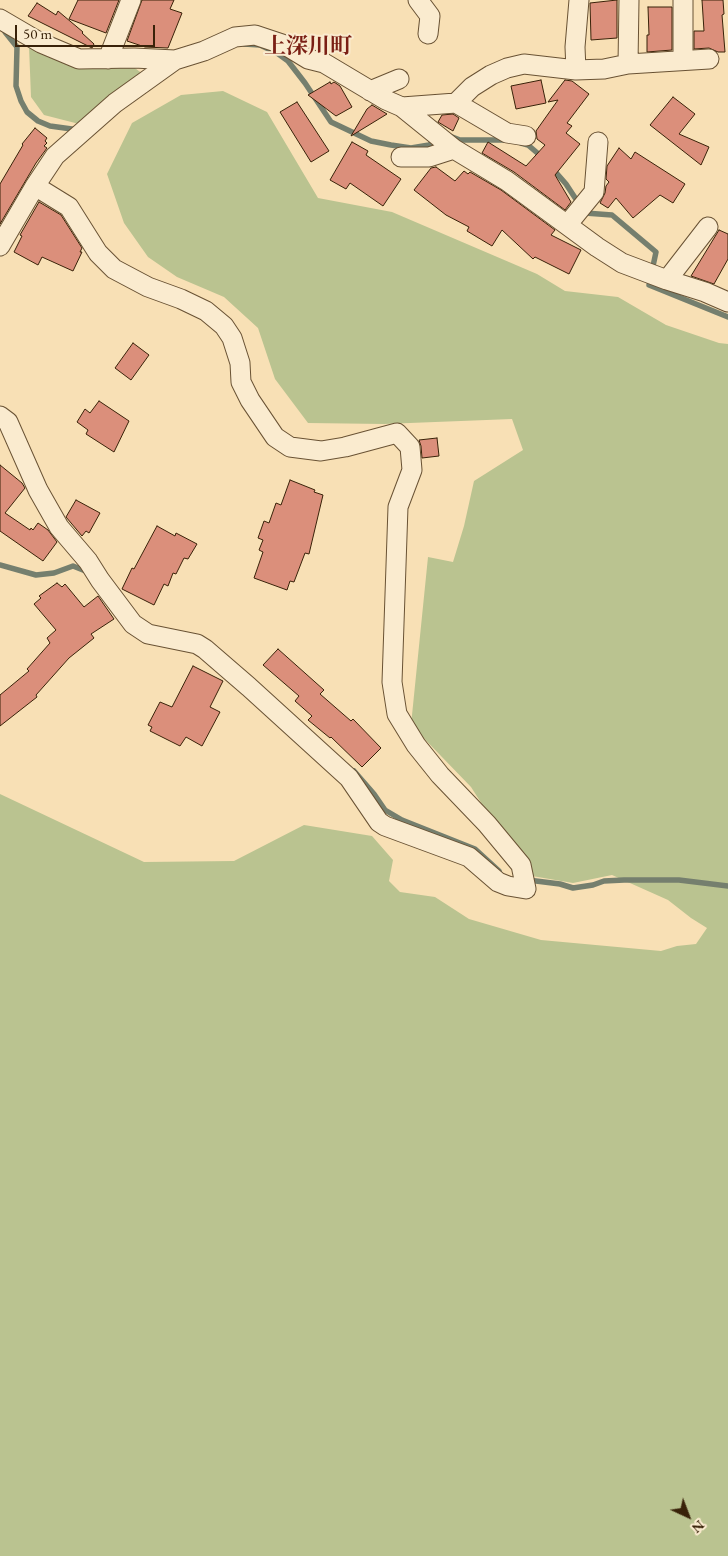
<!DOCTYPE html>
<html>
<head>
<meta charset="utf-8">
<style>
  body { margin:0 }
  #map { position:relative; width:728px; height:1556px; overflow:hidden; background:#f8e0b5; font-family:"EB Garamond",serif }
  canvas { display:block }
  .north { position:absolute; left:663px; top:1491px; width:50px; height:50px; -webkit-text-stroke:4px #faebcf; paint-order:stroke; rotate:137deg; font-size:14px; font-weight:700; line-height:20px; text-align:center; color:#392209 }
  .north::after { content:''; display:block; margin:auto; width:18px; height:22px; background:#392209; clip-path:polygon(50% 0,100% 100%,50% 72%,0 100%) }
  .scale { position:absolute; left:15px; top:25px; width:140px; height:22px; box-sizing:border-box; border:2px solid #392209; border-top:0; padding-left:6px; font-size:15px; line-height:18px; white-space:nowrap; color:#392209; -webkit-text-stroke:4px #faebcf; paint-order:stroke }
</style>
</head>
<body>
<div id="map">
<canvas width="728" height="1556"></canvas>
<div class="north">N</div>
<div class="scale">50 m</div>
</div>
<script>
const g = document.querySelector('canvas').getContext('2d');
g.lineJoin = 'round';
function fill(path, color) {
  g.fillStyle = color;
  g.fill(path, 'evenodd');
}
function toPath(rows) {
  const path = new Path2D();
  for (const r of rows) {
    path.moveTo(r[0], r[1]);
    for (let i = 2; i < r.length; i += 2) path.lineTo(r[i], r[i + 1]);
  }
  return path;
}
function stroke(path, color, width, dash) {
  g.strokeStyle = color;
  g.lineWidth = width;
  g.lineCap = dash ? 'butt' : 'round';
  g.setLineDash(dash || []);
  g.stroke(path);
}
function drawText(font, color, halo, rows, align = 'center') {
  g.font = font + ' "EB Garamond","Noto Serif JP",serif';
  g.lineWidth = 4;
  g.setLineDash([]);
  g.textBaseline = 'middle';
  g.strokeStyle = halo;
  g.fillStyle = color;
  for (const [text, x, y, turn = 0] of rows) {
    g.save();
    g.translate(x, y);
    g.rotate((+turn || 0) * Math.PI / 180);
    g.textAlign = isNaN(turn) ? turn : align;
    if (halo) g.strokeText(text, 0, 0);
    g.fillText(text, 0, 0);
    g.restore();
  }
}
fill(toPath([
  [29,46,131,65,144,75,83,125,44,115,31,97],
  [223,91,267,112,318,198,392,212,537,274,565,291,618,297,666,325,719,343,728,344,728,1556,0,1556,0,794,144,862,234,861,304,825,372,836,393,860,389,881,400,892,435,897,469,919,541,940,661,951,677,946,696,944,707,928,691,918,668,900,612,875,573,883,532,876,503,837,471,787,411,725,428,557,453,562,464,526,474,481,523,450,512,419,384,424,308,423,275,379,258,328,224,297,177,277,148,257,124,223,107,174,132,123,181,95]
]), '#bac390');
stroke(toPath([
  [6,27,5,32,17,47,16,86,21,101,27,112,38,121,50,126,79,130],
  [244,44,260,45,277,53,288,61,305,83,331,122,371,141,391,145,411,148,429,145,437,140],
  [447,135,460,140,507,140],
  [521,143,528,145,542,157],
  [552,168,566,184,585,213,612,215,656,252,649,285,728,317],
  [0,565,36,575,54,573,73,566,88,572],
  [354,771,374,794,385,810,402,820,475,849,499,871],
  [528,880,560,884,573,888,593,885,604,881,624,880,679,880,728,886]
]), '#757f6e', 5.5);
const building = toPath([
  [78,0,119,0,106,33,69,19,78,0],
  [142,0,174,0,170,9,182,13,168,48,145,47,127,41,142,0],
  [617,0,617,38,591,40,590,3,617,0],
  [702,0,723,0,724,14,722,15,725,52,718,52,709,48,694,49,694,31,704,31,702,0],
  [37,3,56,15,58,11,83,32,82,33,94,44,92,48,28,16,37,3],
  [648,7,672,7,672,50,647,52,647,35,649,35,648,7],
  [541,80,546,103,516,109,511,86,541,80],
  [565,80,572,81,589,94,567,123,572,126,566,133,580,144,555,175,571,202,565,210,514,172,482,153,488,142,526,166,545,145,537,139,536,131,558,100,548,102,565,80],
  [330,82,331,84,334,82,340,86,352,107,336,116,308,95,330,82],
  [673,97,695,114,679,134,709,147,701,165,650,125,673,97],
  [297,102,329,151,311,162,280,112,297,102],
  [372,105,387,114,351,136,367,109,372,105],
  [453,114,459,118,453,131,438,122,442,115,453,114],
  [35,128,47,138,45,141,47,143,44,146,47,148,36,163,0,224,0,184,23,145,22,144,35,128],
  [352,142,368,151,366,155,401,179,383,206,350,183,346,189,330,180,352,142],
  [619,148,631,159,635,152,685,184,673,203,660,195,633,218,616,198,608,208,600,203,605,193,606,186,609,182,606,179,607,166,619,148],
  [436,167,455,181,464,171,468,174,470,172,501,190,555,230,551,235,581,250,569,274,535,257,533,259,502,230,492,246,467,231,469,227,446,215,414,190,431,168,436,167],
  [39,202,61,215,82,248,80,252,82,252,73,271,42,257,38,265,14,252,22,236,20,235,39,202],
  [719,230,728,234,728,259,714,284,691,276,719,230],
  [133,343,149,355,131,380,115,368,133,343],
  [99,401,129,421,114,452,86,434,88,430,77,422,85,409,90,413,99,401],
  [437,438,439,456,422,458,421,446,419,440,437,438],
  [0,465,22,483,25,488,5,513,30,530,31,528,33,530,38,523,48,530,57,542,43,561,0,531,0,465],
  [290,480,315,490,314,492,323,495,309,554,305,553,294,582,290,581,287,590,254,578,263,552,259,550,263,540,258,538,264,521,269,523,276,503,281,505,290,480],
  [76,500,100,513,89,533,86,531,82,536,66,517,76,500],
  [157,526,175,536,176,533,197,544,188,559,184,558,176,574,173,573,168,586,164,584,154,605,122,589,132,568,134,569,157,526],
  [57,583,62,587,65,584,84,607,98,596,114,619,91,634,94,638,69,658,36,695,37,697,0,726,0,695,29,671,27,669,50,643,47,638,56,630,34,604,41,598,39,596,57,583],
  [278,649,324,690,320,694,351,721,353,719,381,748,362,767,331,737,330,738,308,720,312,716,295,701,299,696,263,665,278,649],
  [193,666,223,681,210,707,220,712,202,746,186,737,180,746,150,731,152,727,148,725,160,702,172,707,193,666]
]);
fill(building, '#db8f7b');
stroke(building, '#392209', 1);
const street = toPath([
  [418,0,430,16,428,34],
  [683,0,683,60],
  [0,19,41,43,79,59,134,58,175,60,204,51,235,37,255,35,285,45,308,59,324,63,386,100,402,107,454,149,507,181,597,247,622,263,667,280,705,292,728,302],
  [108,59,131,0],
  [628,64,629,0],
  [576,70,575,47,579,0],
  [370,91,399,79],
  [456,103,507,133,526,136],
  [402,107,456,103,472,87,491,75,507,68,524,64,576,70,604,69,628,64,709,59],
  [401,157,429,157,454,149],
  [567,225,594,192,598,142],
  [0,246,35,186,55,156,115,103,175,60],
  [667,280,708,227],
  [0,416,8,422,38,490,59,527,88,561,100,580,133,624,148,634,197,644,205,649,249,687,349,778,379,822,385,826,469,857,498,882,508,886,526,889,521,865,487,824,440,775,416,745,397,714,392,682,398,507,412,470,410,447,397,433,345,447,321,451,290,447,275,437,250,400,241,382,240,363,232,338,224,326,206,311,181,299,148,287,114,269,98,253,69,207,35,186]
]);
stroke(street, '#695234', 21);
stroke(street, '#faebcf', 19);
drawText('bold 22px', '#7a1f14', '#faebcf', [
  ["上深川町",308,47]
]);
</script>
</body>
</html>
